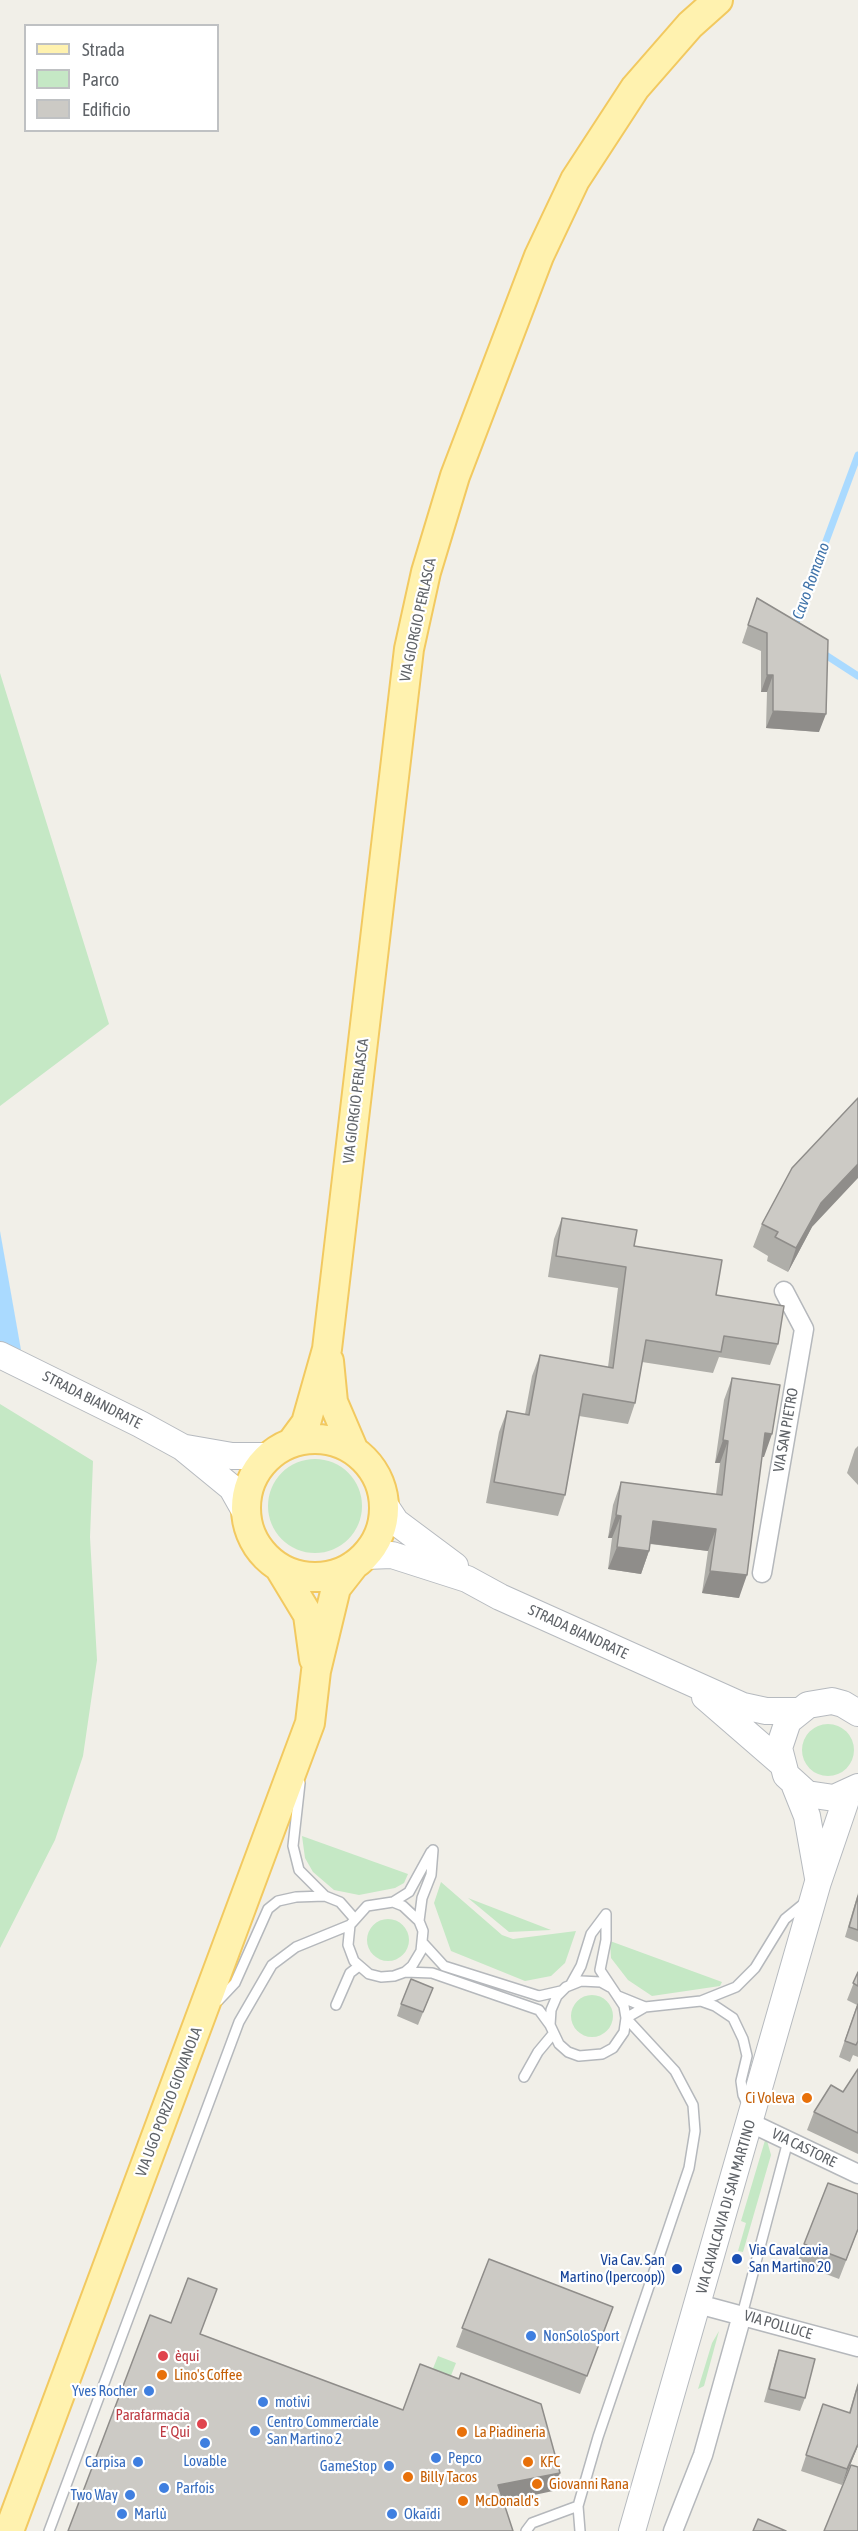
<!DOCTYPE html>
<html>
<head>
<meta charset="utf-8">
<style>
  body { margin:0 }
  #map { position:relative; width:858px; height:2531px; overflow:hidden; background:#f1efe8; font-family:"Asap Condensed",sans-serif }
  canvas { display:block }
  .legend { position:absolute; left:24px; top:24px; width:195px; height:108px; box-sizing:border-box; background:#fff; border:2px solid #bfc1c3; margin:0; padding:8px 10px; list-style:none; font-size:18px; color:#5f6368 }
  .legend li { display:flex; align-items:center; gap:12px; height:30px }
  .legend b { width:30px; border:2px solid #bfc1c3 }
</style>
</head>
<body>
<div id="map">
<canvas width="858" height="2531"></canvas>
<ul class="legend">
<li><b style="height:8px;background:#fff2af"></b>Strada</li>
<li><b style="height:16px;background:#c5e8c5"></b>Parco</li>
<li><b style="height:16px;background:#cccac5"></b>Edificio</li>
</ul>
</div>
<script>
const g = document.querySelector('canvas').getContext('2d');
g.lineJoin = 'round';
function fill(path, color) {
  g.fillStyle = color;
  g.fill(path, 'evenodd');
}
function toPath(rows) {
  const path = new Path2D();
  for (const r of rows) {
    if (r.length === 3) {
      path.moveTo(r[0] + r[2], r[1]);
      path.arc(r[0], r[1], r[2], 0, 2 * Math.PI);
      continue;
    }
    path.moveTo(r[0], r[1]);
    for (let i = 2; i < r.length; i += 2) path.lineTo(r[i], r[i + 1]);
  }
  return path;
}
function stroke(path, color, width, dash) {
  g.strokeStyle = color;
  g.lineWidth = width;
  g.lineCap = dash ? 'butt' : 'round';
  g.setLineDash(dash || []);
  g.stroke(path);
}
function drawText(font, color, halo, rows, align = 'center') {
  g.font = font + ' "Asap Condensed",sans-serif';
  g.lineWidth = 4.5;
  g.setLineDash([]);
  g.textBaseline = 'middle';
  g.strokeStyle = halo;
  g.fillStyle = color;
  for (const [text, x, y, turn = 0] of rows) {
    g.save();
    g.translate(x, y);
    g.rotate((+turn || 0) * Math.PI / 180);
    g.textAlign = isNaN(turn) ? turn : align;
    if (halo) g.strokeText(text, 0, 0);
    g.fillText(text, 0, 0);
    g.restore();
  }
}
fill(toPath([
  [0,673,109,1024,0,1106],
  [0,1404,93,1461,90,1537,97,1660,83,1756,55,1840,0,1948],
  [315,1506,47],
  [828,1750,26],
  [302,1836,408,1874,404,1883,395,1888,359,1895,334,1890,313,1872,305,1858],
  [441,1882,502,1935,513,1939,576,1931,565,1963,551,1976,525,1981,451,1951,434,1903],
  [468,1898,551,1930,509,1932],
  [388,1940,21],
  [610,1941,722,1982,720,1986,652,1996,628,1980,611,1958],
  [592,2016,21],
  [766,2137,771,2155,743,2252,738,2251,746,2223,741,2221],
  [719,2331,704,2386,698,2389,712,2343],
  [438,2356,456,2363,446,2388,428,2381]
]), '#c5e8c5');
fill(toPath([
  [0,1231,21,1350,0,1341]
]), '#aadaff');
stroke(toPath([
  [793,630,858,455],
  [821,652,858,676]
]), '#aadaff', 7);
const lane = toPath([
  [300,1783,293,1846,299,1870,325,1896,340,1902,354,1918],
  [393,1902,409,1892,431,1852],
  [606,1914,606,1940,600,1970,624,2006,626,2018,624,2032,613,2048,602,2054,579,2056,568,2052,559,2044,550,2025,551,2010,557,1996,566,1987,581,1981,601,1982,610,1987],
  [419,1921,422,1898,431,1875,433,1850],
  [423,1943,444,1966,539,1996,561,1991],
  [405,1972,412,1966,421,1951,423,1931,419,1921,403,1906,393,1902,367,1906,350,1925,348,1945,354,1961,369,1974,381,1977,394,1976,405,1972,432,1973,539,2010,550,2025],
  [571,1984,581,1966,591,1934,606,1914],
  [618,1996,645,2007],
  [218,2001,235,1983,268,1909,278,1901,296,1897,325,1896],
  [701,2001,715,2006,733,2018,743,2039,747,2056,741,2081,743,2095,748,2106],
  [336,2005,350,1973,359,1966],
  [524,2077,538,2052,553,2034],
  [742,2315,788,2141],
  [49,2531,239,2022,272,1965,296,1947,350,1925],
  [526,2531,532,2523,578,2506],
  [580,2531,578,2506,598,2437,689,2168,695,2131,693,2105,675,2071,626,2018,645,2007,701,2001,736,1987,755,1968,785,1919,807,1901]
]);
const street = toPath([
  [762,1573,804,1329,784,1291],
  [751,2123,858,2174],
  [698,2304,858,2347],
  [673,2531,703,2455,742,2315]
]);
const secondary = toPath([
  [0,1355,140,1424,182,1447,232,1488,245,1511],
  [186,1448,232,1456,269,1456],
  [384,1504,396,1522,455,1566],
  [365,1556,392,1555,467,1579,500,1597,743,1706,766,1711,797,1711],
  [705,1697,780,1762],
  [858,1713,843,1704,832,1701,808,1705,788,1721,779,1748,786,1775,807,1794,834,1798,858,1787],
  [795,1786,807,1816,818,1878],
  [632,2531,818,1882,848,1794]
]);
const primary = toPath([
  [329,1361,333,1402,354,1451],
  [315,1508,69],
  [292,1442,306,1423,327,1349,409,649,426,572,455,476,539,256,575,180,635,88,690,25,718,0],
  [279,1567,308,1615,314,1659],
  [9,2531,310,1723,316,1671,336,1588,354,1565]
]);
stroke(lane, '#b5b8bc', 12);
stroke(street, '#b5b8bc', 21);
stroke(secondary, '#b6babf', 28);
stroke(primary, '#f2c960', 32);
stroke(lane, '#fff', 9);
stroke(street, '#fff', 18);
stroke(secondary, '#fff', 26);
stroke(primary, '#fff2af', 28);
fill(toPath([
  [757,598,819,732,766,728,767,692,761,692,761,651,742,643],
  [562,1218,634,1246,716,1295,778,1344,770,1365,719,1357,713,1373,642,1362,635,1403,628,1424,579,1416,565,1495,558,1516,486,1503,499,1432,507,1411,525,1414,532,1376,540,1355,608,1367,618,1288,548,1277,554,1239],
  [762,1224,812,1227,788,1272,767,1261,768,1256,753,1247],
  [732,1378,764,1457,762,1457,739,1598,702,1593,708,1551,650,1544,649,1551,641,1574,608,1569,612,1538,608,1538,613,1505,621,1482,716,1494,720,1463,715,1463,724,1400],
  [858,1446,858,1485,847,1473,855,1449],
  [858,1893,858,1942,845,1937],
  [858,1972,858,2057,853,2055,850,2062,839,2057,857,2005,847,2000],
  [433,1988,418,2025,397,2016,401,2004],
  [858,2069,858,2154,807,2130,814,2112,843,2092],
  [858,2230,839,2279,797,2263,804,2244],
  [489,2259,613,2307,580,2394,456,2347],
  [779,2350,805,2398,800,2411,764,2402,775,2362],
  [858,2382,858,2446,842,2485,801,2471,823,2404,849,2413]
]), '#afaea9');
fill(toPath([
  [767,675,773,675,767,692,761,692],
  [773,711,826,714,819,732,766,728],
  [858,1164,858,1178,812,1227,788,1272,796,1248,821,1203],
  [765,1433,772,1434,764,1457,757,1456],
  [723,1440,728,1441,720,1463,715,1463],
  [616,1515,621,1516,612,1538,608,1538],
  [653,1521,716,1529,708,1551,645,1543],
  [617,1547,649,1551,641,1574,608,1569],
  [710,1571,747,1575,739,1598,702,1593],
  [858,2444,858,2446,842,2485,847,2469],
  [560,2473,553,2491,492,2504,498,2485]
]), '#8f8d8a');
const building = toPath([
  [757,598,828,640,826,714,773,711,773,675,767,675,767,633,748,625,757,598],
  [858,1098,858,1164,821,1203,796,1248,775,1237,778,1232,762,1224,792,1168,858,1098],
  [562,1218,637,1230,634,1246,722,1260,716,1295,784,1306,778,1344,724,1336,721,1352,646,1340,635,1403,583,1394,565,1495,494,1482,507,1411,529,1415,540,1355,613,1368,626,1267,556,1256,562,1218],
  [732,1378,780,1385,772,1434,765,1433,747,1575,710,1571,716,1529,653,1521,649,1551,617,1547,621,1516,616,1515,621,1482,722,1495,728,1441,723,1440,732,1378],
  [858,1896,858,1930,849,1927,858,1896],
  [858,1972,858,1986,853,1983,858,1972],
  [411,1979,433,1988,423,2012,401,2004,411,1979],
  [858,2004,858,2041,856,2045,845,2041,858,2004],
  [858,2069,858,2133,814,2112,831,2085,843,2092,858,2069],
  [828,2183,858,2194,858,2229,846,2260,804,2244,828,2183],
  [489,2259,613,2307,587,2376,462,2328,489,2259],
  [188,2278,217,2289,200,2334,403,2410,420,2364,459,2379,461,2373,541,2404,560,2473,498,2485,513,2531,68,2531,150,2315,171,2323,188,2278],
  [779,2350,815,2359,805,2398,769,2389,779,2350],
  [858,2385,858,2444,847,2469,806,2455,823,2404,850,2413,858,2385],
  [851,2465,858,2467,858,2531,824,2531,851,2465],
  [758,2519,786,2531,753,2531,758,2519]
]);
fill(building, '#cccac5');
stroke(building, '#8f8d8a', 1.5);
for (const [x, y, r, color] of [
  [807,2098,6,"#e8710a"],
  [737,2259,6,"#1a4fb4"],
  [677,2269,6,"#1a4fb4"],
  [531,2336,6,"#3f7fe0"],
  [163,2356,6,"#e0444e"],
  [162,2375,6,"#e8710a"],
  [149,2391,6,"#3f7fe0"],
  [263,2402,6,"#3f7fe0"],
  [202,2424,6,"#e0444e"],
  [255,2431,6,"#3f7fe0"],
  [462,2432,6,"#e8710a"],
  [205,2443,6,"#3f7fe0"],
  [436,2458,6,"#3f7fe0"],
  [138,2462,6,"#3f7fe0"],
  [528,2462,6,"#e8710a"],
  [389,2466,6,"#3f7fe0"],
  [408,2477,6,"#e8710a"],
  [537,2484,6,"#e8710a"],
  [164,2488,6,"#3f7fe0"],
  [130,2495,6,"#3f7fe0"],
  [463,2501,6,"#e8710a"],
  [122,2514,6,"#3f7fe0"],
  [392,2514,6,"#3f7fe0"]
]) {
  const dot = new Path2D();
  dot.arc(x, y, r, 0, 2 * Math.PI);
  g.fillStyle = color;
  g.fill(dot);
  stroke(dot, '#fff', 2);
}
drawText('15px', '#5f6368', '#fff', [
  ["VIA GIORGIO PERLASCA",418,620,-78],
  ["VIA GIORGIO PERLASCA",356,1101,-83],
  ["STRADA BIANDRATE",92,1400,27],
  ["VIA SAN PIETRO",786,1430,-80],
  ["STRADA BIANDRATE",578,1632,25],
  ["VIA UGO PORZIO GIOVANOLA",169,2102,-69],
  ["VIA CASTORE",804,2148,26],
  ["VIA CAVALCAVIA DI SAN MARTINO",726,2207,-74],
  ["VIA POLLUCE",778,2325,16]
]);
drawText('15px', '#c56008', '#fff', [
  ["Ci Voleva",795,2098,"right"],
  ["Lino's Coffee",174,2375],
  ["La Piadineria",474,2432],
  ["KFC",540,2462],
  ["Billy Tacos",420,2477],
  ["Giovanni Rana",549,2484],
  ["McDonald's",475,2501]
], 'left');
drawText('15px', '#164399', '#fff', [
  ["Via Cavalcavia",749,2250],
  ["San Martino 20",749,2267],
  ["Via Cav. San",665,2260,"right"],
  ["Martino (Ipercoop))",665,2277,"right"]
], 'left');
drawText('15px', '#366cbe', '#fff', [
  ["NonSoloSport",543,2336],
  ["Yves Rocher",137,2391,"right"],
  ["motivi",275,2402],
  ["Centro Commerciale",267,2422],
  ["San Martino 2",267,2439],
  ["Pepco",448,2458],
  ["Lovable",205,2461,"center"],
  ["Carpisa",126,2462,"right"],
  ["GameStop",377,2466,"right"],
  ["Parfois",176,2488],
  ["Two Way",118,2495,"right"],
  ["Marlù",134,2514],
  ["Okaïdi",404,2514]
], 'left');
drawText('15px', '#be3a42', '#fff', [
  ["èqui",175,2356],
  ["Parafarmacia",190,2415,"right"],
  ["E' Qui",190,2432,"right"]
], 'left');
drawText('italic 16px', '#4174aa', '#fff', [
  ["Cavo Romano",811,581,-70]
]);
</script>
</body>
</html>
